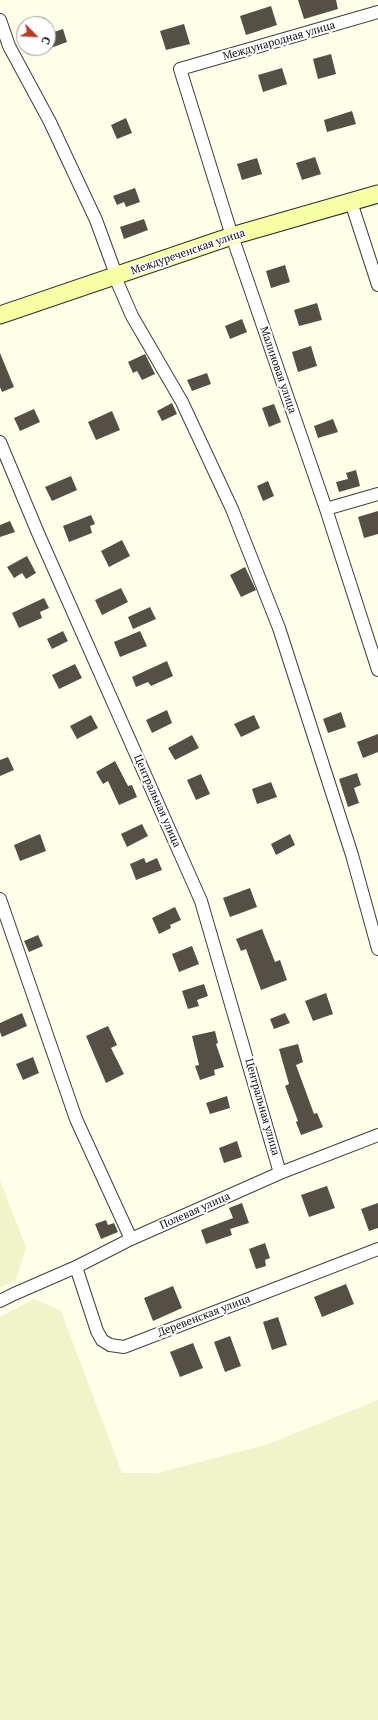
<!DOCTYPE html>
<html>
<head>
<meta charset="utf-8">
<style>
  body { margin:0 }
  #map { position:relative; width:378px; height:1720px; overflow:hidden; background:#ffffe9; font-family:"PT Serif",serif }
  canvas { display:block }
  .north { position:absolute; left:16px; top:16px; width:40px; height:40px; box-sizing:border-box; background:#fff; border:1px solid #9d9d9d; border-radius:50%; rotate:114deg; font-size:11px; font-weight:700; line-height:16px; text-align:center; color:#0b0b0b }
  .north::after { content:''; display:block; margin:auto; width:14px; height:18px; background:#bc3a23; clip-path:polygon(50% 0,100% 100%,50% 72%,0 100%) }
</style>
</head>
<body>
<div id="map">
<canvas width="378" height="1720"></canvas>
<div class="north">С</div>
</div>
<script>
const g = document.querySelector('canvas').getContext('2d');
g.lineJoin = 'round';
function fill(path, color) {
  g.fillStyle = color;
  g.fill(path, 'evenodd');
}
function toPath(rows) {
  const path = new Path2D();
  for (const r of rows) {
    path.moveTo(r[0], r[1]);
    for (let i = 2; i < r.length; i += 2) path.lineTo(r[i], r[i + 1]);
  }
  return path;
}
function stroke(path, color, width, dash) {
  g.strokeStyle = color;
  g.lineWidth = width;
  g.lineCap = dash ? 'butt' : 'round';
  g.setLineDash(dash || []);
  g.stroke(path);
}
function drawText(font, color, halo, rows, align = 'center') {
  g.font = font + ' "PT Serif",serif';
  g.lineWidth = 4;
  g.setLineDash([]);
  g.textBaseline = 'middle';
  g.strokeStyle = halo;
  g.fillStyle = color;
  for (const [text, x, y, turn = 0] of rows) {
    g.save();
    g.translate(x, y);
    g.rotate((+turn || 0) * Math.PI / 180);
    g.textAlign = isNaN(turn) ? turn : align;
    if (halo) g.strokeText(text, 0, 0);
    g.fillText(text, 0, 0);
    g.restore();
  }
}
fill(toPath([
  [0,1180,26,1247,16,1280,0,1288],
  [34,1299,61,1311,122,1473,158,1473,268,1444,378,1400,378,1720,0,1720,0,1317]
]), '#f0f4ca');
fill(toPath([
  [298,0,336,0,338,9,304,19],
  [271,6,277,25,246,35,240,16],
  [184,24,190,44,166,50,160,31],
  [63,29,67,42,48,49,48,34],
  [331,54,336,74,318,79,313,59],
  [282,68,287,84,263,92,258,75],
  [352,111,356,124,327,132,324,120],
  [126,118,132,133,117,139,111,125],
  [315,157,321,174,302,180,296,163],
  [257,158,262,174,242,180,237,164],
  [135,188,140,202,126,207,124,202,117,205,113,196],
  [144,219,148,230,124,239,120,227],
  [285,265,290,282,271,288,266,271],
  [317,303,322,320,299,326,294,310],
  [242,319,247,332,230,339,225,326],
  [311,346,317,366,298,372,292,352],
  [0,353,14,387,2,392,0,387],
  [145,354,155,374,142,380,137,371,133,373,128,362],
  [207,373,211,384,192,391,187,380],
  [172,403,177,414,162,421,157,411],
  [274,404,281,422,269,427,262,408],
  [34,409,40,422,20,431,14,418],
  [112,411,120,430,96,440,88,422],
  [333,419,338,432,318,438,314,426],
  [356,470,360,486,339,492,336,482,348,479,346,473],
  [71,476,77,490,52,501,45,487],
  [268,481,274,496,263,501,257,486],
  [378,511,378,534,364,538,358,517],
  [91,515,95,524,90,526,92,533,69,542,63,526],
  [10,521,15,532,0,537,0,525],
  [122,540,130,556,109,567,101,551],
  [27,556,36,573,26,579,22,573,14,578,7,567],
  [245,567,256,590,241,597,230,575],
  [121,588,128,602,102,615,95,600],
  [44,598,49,608,40,612,42,618,19,628,12,613],
  [150,607,156,619,133,629,128,617],
  [63,631,68,641,52,649,47,639],
  [140,631,147,646,120,657,114,642],
  [167,661,173,676,151,686,148,682,136,687,132,677],
  [75,664,82,678,59,689,52,675],
  [167,710,172,723,152,733,146,720],
  [341,712,346,727,328,733,323,719],
  [91,715,98,728,77,739,70,726],
  [254,715,260,728,241,737,234,724],
  [378,734,378,752,363,758,357,742],
  [192,735,199,748,175,760,168,748],
  [8,757,14,770,0,776,0,760],
  [115,761,128,786,132,785,137,797,119,805,108,781,103,784,96,772],
  [357,773,361,785,354,788,359,803,348,807,339,779],
  [201,774,210,794,196,800,187,780],
  [271,782,277,797,257,804,252,789],
  [142,824,148,836,127,847,121,834],
  [40,834,46,851,20,861,14,845],
  [290,834,295,845,276,855,271,844],
  [144,858,146,863,157,858,162,870,136,880,130,864],
  [250,888,257,907,230,917,223,898],
  [175,907,181,920,170,925,171,928,159,934,152,918],
  [262,929,275,962,280,960,287,980,261,990,246,949,241,951,236,939],
  [38,935,43,946,29,952,24,941],
  [192,946,199,964,179,972,172,954],
  [204,984,208,996,197,1000,199,1006,188,1009,182,991],
  [326,993,333,1014,313,1021,305,1001],
  [22,1013,27,1026,2,1037,0,1032,0,1023],
  [285,1013,290,1023,274,1029,270,1019],
  [108,1026,117,1045,111,1048,124,1074,106,1083,86,1036],
  [215,1031,218,1043,216,1044,224,1067,214,1070,215,1075,200,1080,195,1066,199,1065,192,1036],
  [298,1044,303,1062,296,1065,314,1114,317,1113,323,1127,301,1135,296,1122,298,1121,285,1086,289,1084,279,1049],
  [33,1057,39,1073,23,1080,16,1064],
  [227,1096,230,1108,210,1114,206,1103],
  [237,1141,242,1157,224,1163,219,1148],
  [327,1186,335,1208,309,1217,301,1195],
  [242,1203,249,1223,230,1229,232,1235,206,1244,201,1230,233,1218,229,1208],
  [378,1203,378,1228,369,1231,361,1209],
  [106,1220,108,1225,114,1223,118,1232,101,1239,95,1224],
  [265,1243,270,1258,265,1260,266,1266,256,1269,249,1249],
  [346,1284,354,1304,322,1317,314,1297],
  [173,1286,182,1308,153,1321,144,1298],
  [278,1317,287,1345,272,1350,263,1322],
  [230,1336,241,1366,225,1372,214,1342],
  [193,1343,203,1368,180,1377,170,1352]
]), '#544f47');
const street = toPath([
  [378,12,180,69,232,236,326,509,378,670],
  [0,20,9,46,50,122,96,220,114,269,115,277,132,316,182,402,232,509,279,628,352,855,378,949],
  [351,202,378,285],
  [0,442,38,533,201,901,280,1173],
  [326,509,378,494],
  [0,899,76,1119,131,1239],
  [76,1267,97,1331,102,1340,110,1345,124,1347,378,1249],
  [0,1301,14,1294,76,1267,131,1239,280,1173,378,1135]
]);
const secondary = toPath([
  [0,315,232,236,378,194]
]);
stroke(street, '#3e3e3e', 14);
stroke(secondary, '#2d2d2d', 19);
stroke(street, '#fff', 12);
stroke(secondary, '#f7ffa4', 17);
drawText('11px', '#0b0b0b', '#fff', [
  ["Международная улица",279,41,-16],
  ["Междуреченская улица",188,252,-19],
  ["Малиновая улица",278,370,71],
  ["Центральная улица",157,801,66],
  ["Центральная улица",262,1107,74],
  ["Полевая улица",195,1211,-24],
  ["Деревенская улица",204,1316,-21]
]);
</script>
</body>
</html>
